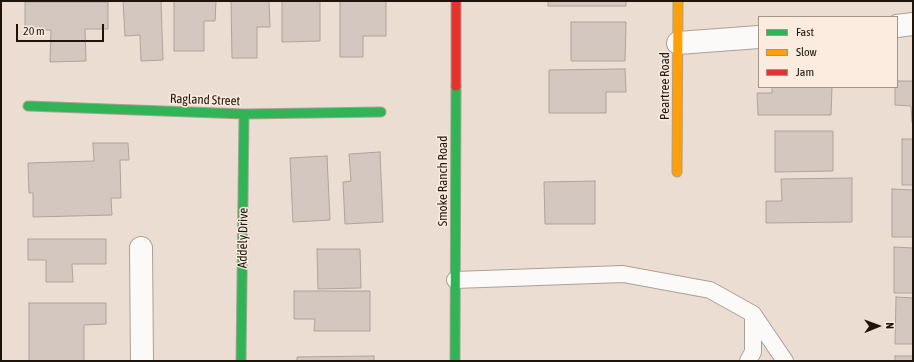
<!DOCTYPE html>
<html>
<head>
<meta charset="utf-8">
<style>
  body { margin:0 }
  #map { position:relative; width:914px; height:362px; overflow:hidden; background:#ecddd2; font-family:"Asap Condensed",sans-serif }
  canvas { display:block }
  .frame { position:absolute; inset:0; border:2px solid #1d140c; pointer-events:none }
  .legend { position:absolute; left:758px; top:16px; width:140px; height:72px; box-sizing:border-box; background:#fbecdf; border:1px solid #a2968b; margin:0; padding:5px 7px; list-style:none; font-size:12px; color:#1d140c }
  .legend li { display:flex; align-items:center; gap:8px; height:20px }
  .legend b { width:20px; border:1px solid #a2968b }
  .north { position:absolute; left:858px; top:306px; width:40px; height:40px; -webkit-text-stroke:3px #fbecdf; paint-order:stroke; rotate:89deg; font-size:11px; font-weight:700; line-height:16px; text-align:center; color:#1d140c }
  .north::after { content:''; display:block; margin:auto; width:14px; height:18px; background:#1d140c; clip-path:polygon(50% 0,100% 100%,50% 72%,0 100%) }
  .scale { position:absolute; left:16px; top:24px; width:88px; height:18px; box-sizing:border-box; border:2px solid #1d140c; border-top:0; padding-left:5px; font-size:12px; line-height:14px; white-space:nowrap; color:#1d140c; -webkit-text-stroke:3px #fbecdf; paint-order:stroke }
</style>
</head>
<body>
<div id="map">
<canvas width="914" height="362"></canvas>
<div class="frame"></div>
<ul class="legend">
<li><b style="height:5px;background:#30b455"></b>Fast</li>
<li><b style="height:5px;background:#ff9f0a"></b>Slow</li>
<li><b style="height:5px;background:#e5322d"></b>Jam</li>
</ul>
<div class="north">N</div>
<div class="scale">20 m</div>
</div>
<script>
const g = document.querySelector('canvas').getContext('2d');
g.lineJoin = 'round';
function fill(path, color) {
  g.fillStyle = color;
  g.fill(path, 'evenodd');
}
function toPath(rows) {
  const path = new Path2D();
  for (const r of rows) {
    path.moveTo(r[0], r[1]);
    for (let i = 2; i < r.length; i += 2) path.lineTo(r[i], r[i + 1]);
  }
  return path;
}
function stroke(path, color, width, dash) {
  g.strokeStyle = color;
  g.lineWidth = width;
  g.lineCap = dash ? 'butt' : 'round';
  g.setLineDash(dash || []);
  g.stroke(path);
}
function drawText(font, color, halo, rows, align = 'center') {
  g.font = font + ' "Asap Condensed",sans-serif';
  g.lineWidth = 3;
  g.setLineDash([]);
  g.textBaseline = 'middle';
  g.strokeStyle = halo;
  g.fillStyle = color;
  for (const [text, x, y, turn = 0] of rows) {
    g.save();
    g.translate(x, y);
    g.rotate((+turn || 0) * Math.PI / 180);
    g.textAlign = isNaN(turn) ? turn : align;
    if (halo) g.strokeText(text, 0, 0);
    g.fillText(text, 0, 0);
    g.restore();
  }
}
const building = toPath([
  [123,1,161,1,163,60,141,61,140,35,125,36,123,1],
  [174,1,216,1,215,21,204,21,204,51,174,51,174,1],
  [231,1,269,1,270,27,257,27,257,58,232,58,231,1],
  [282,1,320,1,320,41,282,42,282,1],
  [340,1,386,1,386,36,363,36,363,57,340,57,340,1],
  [548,1,626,1,626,6,548,6,548,1],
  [25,2,108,2,108,29,85,29,86,61,50,62,51,30,25,30,25,2],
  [571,22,626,22,625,61,571,61,571,22],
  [625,69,626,92,606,92,606,113,549,113,549,70,625,69],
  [897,81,913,81,913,123,912,123,911,106,895,105,895,87,897,87,897,81],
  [772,87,832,87,831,115,758,115,757,93,772,93,772,87],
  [775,131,833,131,833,171,775,172,775,131],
  [902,139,913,139,913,185,902,185,902,139],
  [93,143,128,143,129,160,120,160,121,198,111,198,112,215,33,217,33,193,29,193,28,163,94,161,93,143],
  [380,152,383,222,345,224,343,182,351,181,349,154,380,152],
  [327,156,330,220,293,222,290,158,327,156],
  [852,178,852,222,766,223,766,201,782,201,781,179,852,178],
  [595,181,595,224,545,224,544,182,595,181],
  [892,189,913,190,913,237,892,237,892,189],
  [28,239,106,239,106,264,72,264,73,282,46,282,46,260,28,260,28,239],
  [894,247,913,248,913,293,894,293,894,247],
  [317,249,360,249,361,288,318,289,317,249],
  [294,291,370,291,370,331,314,331,315,319,294,319,294,291],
  [896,297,913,298,913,344,895,344,896,297],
  [29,303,106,303,106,324,84,325,84,361,29,361,29,303],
  [374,356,374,361,297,361,297,357,374,356],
  [895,356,913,356,913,361,895,361,895,356]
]);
fill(building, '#d3c7bf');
stroke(building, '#aea39a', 1);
const lane = toPath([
  [455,280,623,274,710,290,753,314,785,361],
  [748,361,753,352,753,314]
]);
const street = toPath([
  [897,26,913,24],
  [678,43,759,37],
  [141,248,142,361]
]);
const fast = toPath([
  [28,106,244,114,381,112],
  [241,361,244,114],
  [455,361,456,86]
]);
const slow = toPath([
  [677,172,678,1]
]);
const jam = toPath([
  [456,86,456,1]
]);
stroke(lane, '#aba097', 18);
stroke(street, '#aba097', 24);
stroke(fast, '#aba097', 11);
stroke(slow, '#aba097', 11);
stroke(jam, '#aba097', 11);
stroke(lane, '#fcfaf8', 16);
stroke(street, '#fcfaf8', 22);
stroke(fast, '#30b455', 9);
stroke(slow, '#ff9f0a', 9);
stroke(jam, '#e5322d', 9);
drawText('13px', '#1d140c', '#fbecdf', [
  ["Peartree Road",665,86,-90],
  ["Ragland Street",205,100,2],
  ["Smoke Ranch Road",443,181,-90],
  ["Addely Drive",243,238,-89]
]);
</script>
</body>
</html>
